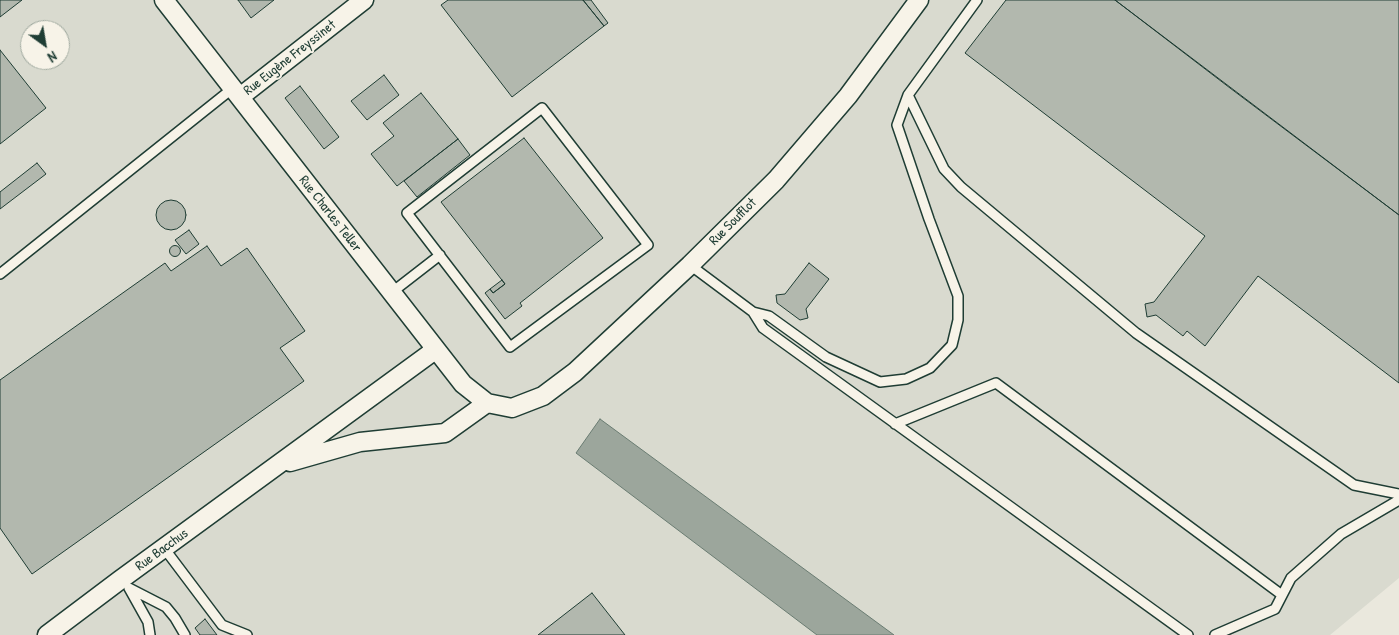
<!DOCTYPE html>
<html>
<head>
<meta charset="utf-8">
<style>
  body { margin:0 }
  #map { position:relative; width:1399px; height:635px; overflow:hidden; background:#eae8dd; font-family:"Patrick Hand",sans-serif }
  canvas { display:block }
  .north { position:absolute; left:20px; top:20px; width:50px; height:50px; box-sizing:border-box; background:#f7f3e8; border:1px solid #a1aaa0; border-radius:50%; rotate:148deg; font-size:14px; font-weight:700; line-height:20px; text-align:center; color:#1f3d34 }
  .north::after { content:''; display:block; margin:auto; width:18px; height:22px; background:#1f3d34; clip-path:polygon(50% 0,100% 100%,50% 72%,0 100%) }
</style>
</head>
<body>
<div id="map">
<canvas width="1399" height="635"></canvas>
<div class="north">N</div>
</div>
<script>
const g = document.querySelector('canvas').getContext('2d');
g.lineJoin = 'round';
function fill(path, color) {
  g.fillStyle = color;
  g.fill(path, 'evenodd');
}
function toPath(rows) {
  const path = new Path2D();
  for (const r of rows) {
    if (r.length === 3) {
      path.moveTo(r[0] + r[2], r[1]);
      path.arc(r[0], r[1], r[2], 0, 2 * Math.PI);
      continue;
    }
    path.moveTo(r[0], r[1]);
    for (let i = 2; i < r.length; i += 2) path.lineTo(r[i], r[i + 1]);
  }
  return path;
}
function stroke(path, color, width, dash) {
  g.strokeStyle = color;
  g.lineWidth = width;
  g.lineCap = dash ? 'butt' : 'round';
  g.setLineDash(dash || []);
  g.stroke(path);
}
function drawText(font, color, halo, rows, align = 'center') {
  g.font = font + ' "Patrick Hand",sans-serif';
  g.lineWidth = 4;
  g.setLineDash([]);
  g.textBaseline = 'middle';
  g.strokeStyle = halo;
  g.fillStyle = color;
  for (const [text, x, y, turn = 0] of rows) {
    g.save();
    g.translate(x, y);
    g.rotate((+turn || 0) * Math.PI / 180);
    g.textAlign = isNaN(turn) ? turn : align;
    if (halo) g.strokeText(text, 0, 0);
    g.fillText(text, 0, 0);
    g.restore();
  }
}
fill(toPath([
  [0,0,1399,0,1399,578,1330,635,0,635],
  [30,30,60,30,60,60,30,60]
]), '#d9dacf');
const water = toPath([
  [600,419,894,635,817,635,576,453,600,419]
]);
fill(water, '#9ca69c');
stroke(water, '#6a7c72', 1);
const building = toPath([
  [0,0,22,0,0,17,0,0],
  [238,0,274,0,251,18,238,0],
  [448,0,583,0,604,26,512,97,441,5,448,0],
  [583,0,591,0,608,23,604,26,583,0],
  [1006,0,1115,0,1399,215,1399,383,1258,276,1205,346,1187,331,1183,336,1156,315,1147,317,1145,304,1154,302,1205,236,965,53,1006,0],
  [1115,0,1399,0,1399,215,1230,88,1115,0],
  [0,50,46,108,0,144,0,50],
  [384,75,399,95,367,120,351,101,384,75],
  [300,86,339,137,324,149,285,98,300,86],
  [421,93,458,139,397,186,371,154,394,136,383,123,421,93],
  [524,138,603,238,520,303,522,306,505,319,485,293,490,289,493,293,505,284,441,202,524,138],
  [458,139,470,155,417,197,404,181,458,139],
  [37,163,46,174,0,209,0,192,37,163],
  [171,215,15],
  [189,230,199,244,186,254,175,240,189,230],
  [175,251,5.5],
  [207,246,221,266,247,248,305,331,280,348,304,381,32,574,0,528,0,380,165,263,171,271,207,246],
  [809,263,829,279,806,309,808,318,800,320,777,303,776,295,785,294,809,263],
  [502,280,505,284,493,293,490,289,502,280],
  [592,593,625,635,538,635,592,593],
  [205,619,217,635,200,635,195,628,205,619]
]);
fill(building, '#b2b8ae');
stroke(building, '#1f3d34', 1);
const lane = toPath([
  [908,95,944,169,961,187,1136,333,1354,485,1399,494],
  [542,108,648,245,510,347,407,213,542,108],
  [690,265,753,312,763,328,1188,635],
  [0,274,233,88],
  [391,293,440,255],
  [753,312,769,316,826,357,880,382,906,379,930,368,952,345,958,320,958,296,929,219,897,125,908,95,977,0],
  [895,424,996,383,1282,595],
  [164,548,222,625,247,635],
  [129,588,166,607,175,618,185,635],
  [129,588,148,622,150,635],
  [1215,635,1275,609,1291,578,1341,534,1399,500]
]);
const street = toPath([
  [164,0,463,384,487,403,512,408,543,396,575,372,690,265,776,180,848,96,919,0],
  [240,97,364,0],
  [290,462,360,442,445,433,487,403],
  [47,635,120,580,435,350]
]);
stroke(lane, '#1f3d34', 12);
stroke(street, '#1f3d34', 21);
stroke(lane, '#f7f3e8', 9);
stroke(street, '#f7f3e8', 18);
drawText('14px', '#1f3d34', '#f7f3e8', [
  ["Rue Eugène Freyssinet",290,58,-38],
  ["Rue Charles Teller",330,214,52],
  ["Rue Soufflot",733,222,-45],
  ["Rue Bacchus",162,550,-36]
]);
</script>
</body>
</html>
